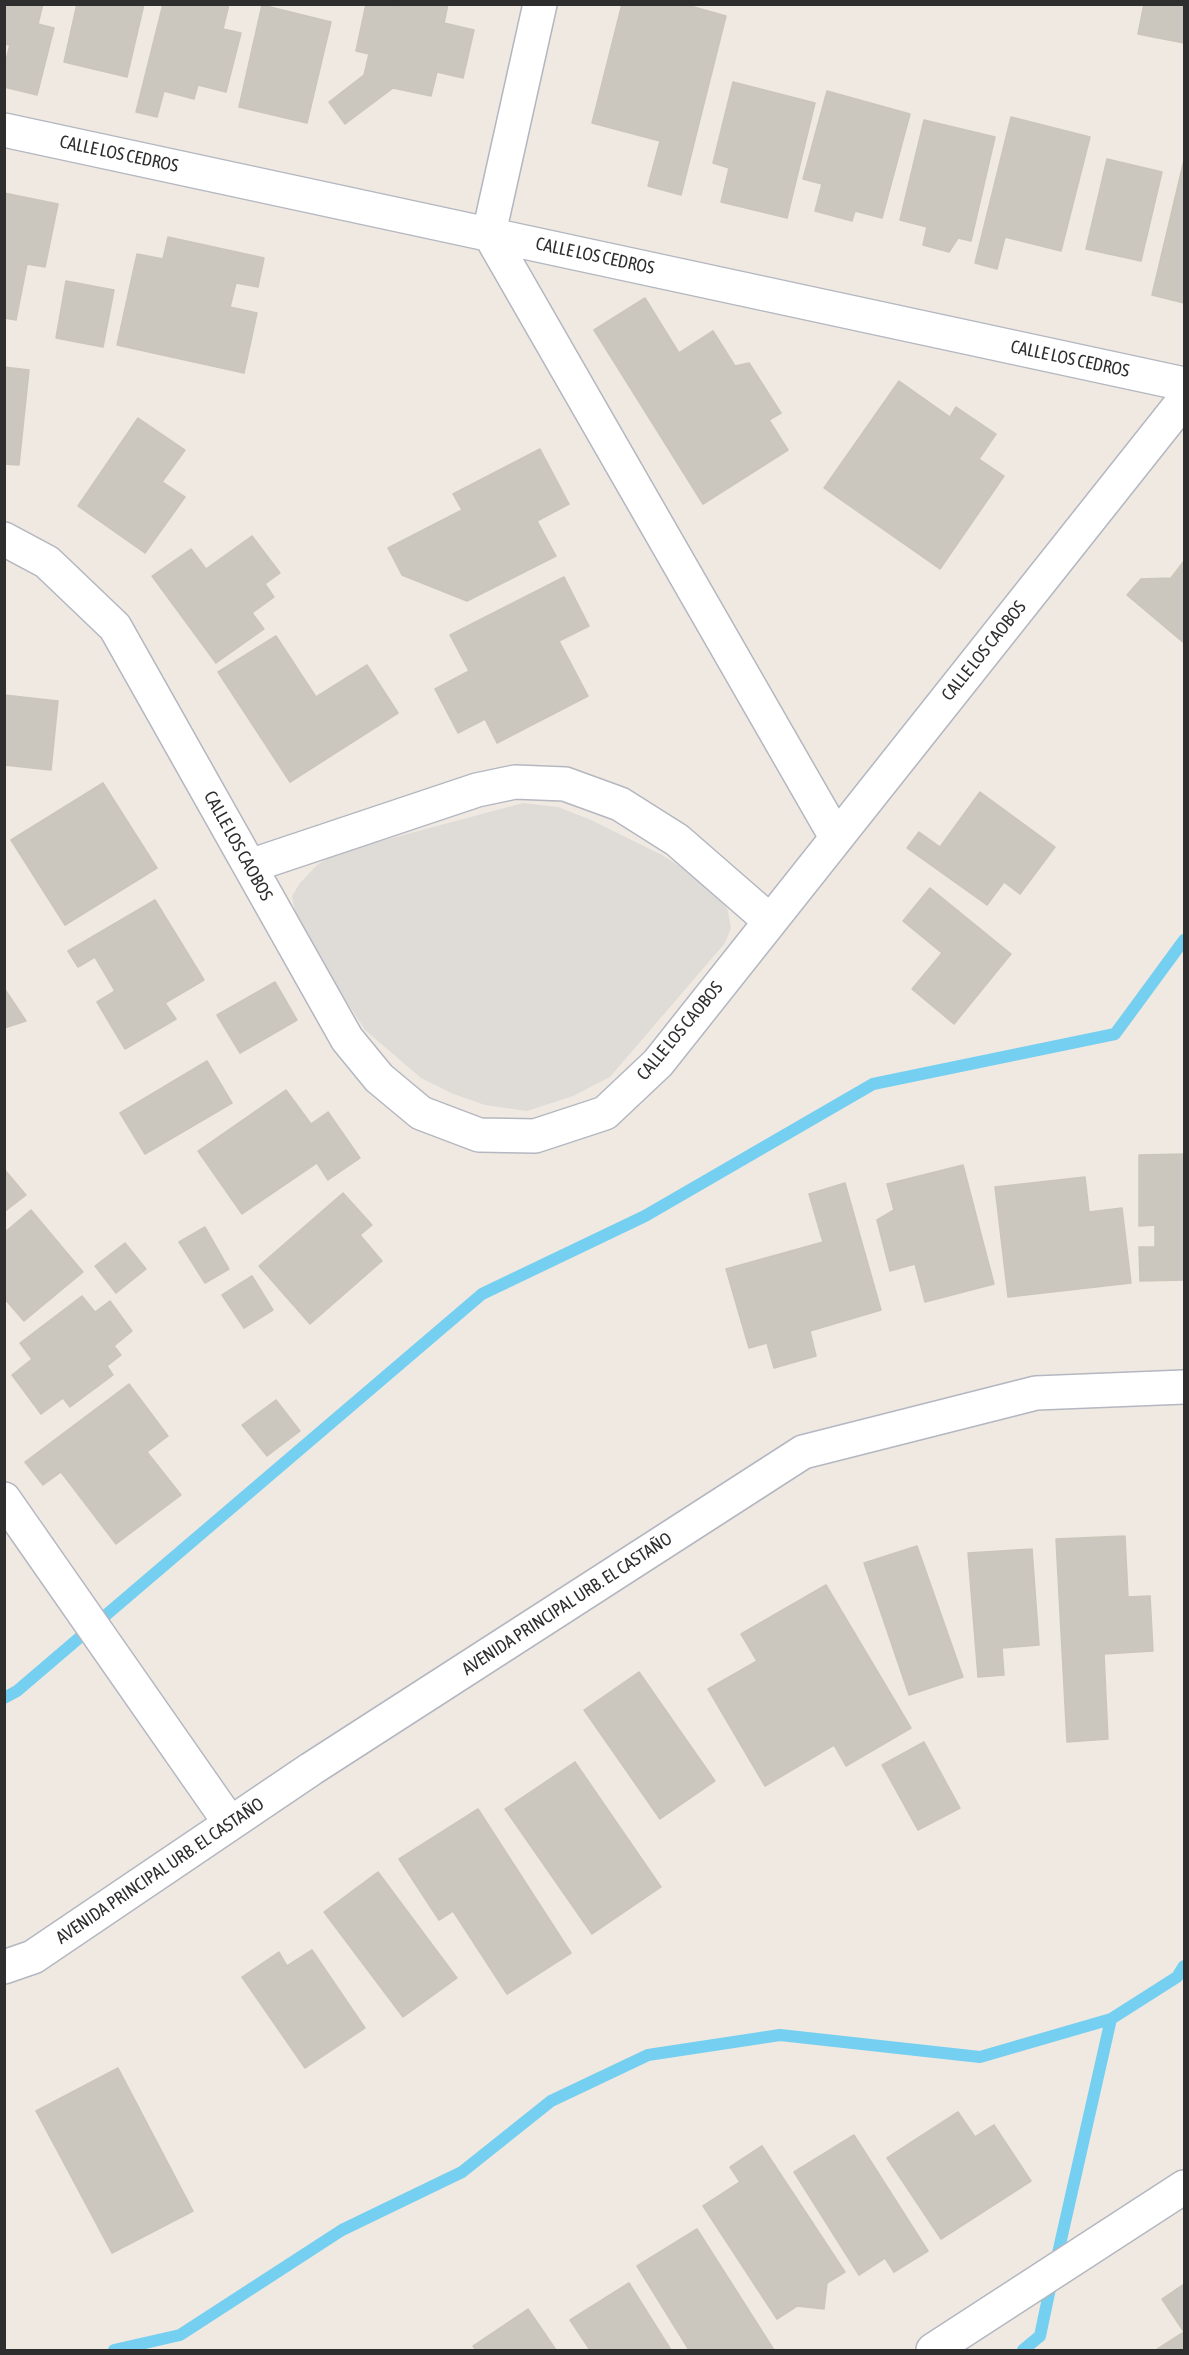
<!DOCTYPE html>
<html>
<head>
<meta charset="utf-8">
<style>
  body { margin:0 }
  #map { position:relative; width:1189px; height:2355px; overflow:hidden; background:#efe9e1; font-family:"Asap Condensed",sans-serif }
  canvas { display:block }
  .frame { position:absolute; inset:0; border:6px solid #2e2e2e; pointer-events:none }
</style>
</head>
<body>
<div id="map">
<canvas width="1189" height="2355"></canvas>
<div class="frame"></div>
</div>
<script>
const g = document.querySelector('canvas').getContext('2d');
g.lineJoin = 'round';
function fill(path, color) {
  g.fillStyle = color;
  g.fill(path, 'evenodd');
}
function toPath(rows) {
  const path = new Path2D();
  for (const r of rows) {
    path.moveTo(r[0], r[1]);
    for (let i = 2; i < r.length; i += 2) path.lineTo(r[i], r[i + 1]);
  }
  return path;
}
function stroke(path, color, width, dash) {
  g.strokeStyle = color;
  g.lineWidth = width;
  g.lineCap = dash ? 'butt' : 'round';
  g.setLineDash(dash || []);
  g.stroke(path);
}
function drawText(font, color, halo, rows, align = 'center') {
  g.font = font + ' "Asap Condensed",sans-serif';
  g.lineWidth = 4.5;
  g.setLineDash([]);
  g.textBaseline = 'middle';
  g.strokeStyle = halo;
  g.fillStyle = color;
  for (const [text, x, y, turn = 0] of rows) {
    g.save();
    g.translate(x, y);
    g.rotate((+turn || 0) * Math.PI / 180);
    g.textAlign = isNaN(turn) ? turn : align;
    if (halo) g.strokeText(text, 0, 0);
    g.fillText(text, 0, 0);
    g.restore();
  }
}
fill(toPath([
  [523,803,558,807,591,820,662,855,717,889,728,911,731,928,725,943,610,1077,573,1096,527,1111,485,1105,451,1093,421,1078,365,1030,298,926,292,896,300,883,317,865,336,853]
]), '#dfdcd8');
stroke(toPath([
  [4,1698,17,1691,482,1294,645,1216,873,1084,1115,1034,1184,940],
  [1056,2262,1111,2019],
  [114,2350,180,2335,342,2230,462,2172,551,2101,648,2055,780,2035,980,2057,1111,2019,1177,1977,1184,1966],
  [1023,2350,1040,2336,1052,2279]
]), '#75cff0', 12);
const building = toPath([
  [4,4,43,4,38,24,54,28,37,95,4,87,4,67,10,45,4,44,4,4],
  [77,4,144,4,127,77,64,62,77,4],
  [163,4,229,4,223,29,241,33,226,92,198,85,194,99,164,91,157,117,136,112,163,4],
  [366,4,386,4,398,7,399,4,448,4,444,23,474,30,463,78,437,72,431,96,393,88,345,124,329,102,364,75,369,54,356,51,366,4],
  [622,4,683,4,726,16,681,195,648,186,660,141,592,123,622,4],
  [1144,4,1184,4,1184,43,1138,34,1144,4],
  [262,5,331,22,307,123,239,107,262,5],
  [733,82,815,103,787,218,721,202,729,168,713,163,733,82],
  [827,91,910,114,882,218,855,211,852,221,815,211,822,184,803,179,827,91],
  [1011,117,1090,137,1061,251,1005,237,997,269,975,263,1011,117],
  [924,120,995,137,971,241,958,238,949,252,923,245,927,227,900,220,924,120],
  [1107,159,1162,172,1141,261,1086,249,1107,159],
  [1184,160,1184,303,1152,295,1184,160],
  [4,193,58,204,45,267,27,264,16,320,4,318,4,193],
  [168,237,264,258,258,287,236,283,230,307,257,313,244,373,117,345,137,254,163,259,168,237],
  [66,281,114,290,103,347,56,338,66,281],
  [645,298,679,353,713,331,735,366,749,363,781,413,769,420,788,450,703,504,594,330,645,298],
  [4,367,29,370,19,465,4,464,4,367],
  [899,381,950,417,956,407,996,434,979,459,1004,476,940,569,824,488,899,381],
  [138,418,185,450,162,482,185,497,145,553,78,506,138,418],
  [540,449,569,504,537,521,556,556,467,601,402,575,388,548,462,510,453,494,540,449],
  [252,536,280,573,265,584,274,597,252,613,264,629,216,663,152,576,191,549,206,569,252,536],
  [1184,561,1184,643,1127,595,1141,579,1171,578,1184,561],
  [564,577,589,626,559,641,588,696,497,743,485,719,458,733,435,689,469,671,450,635,564,577],
  [276,636,316,697,367,665,398,713,290,782,218,672,276,636],
  [4,695,58,701,51,770,4,765,4,695],
  [103,783,157,868,65,925,11,840,103,783],
  [980,792,1055,847,1020,894,1004,882,987,905,907,848,919,832,940,847,980,792],
  [930,888,1011,954,954,1024,912,989,942,953,903,921,930,888],
  [155,900,204,980,165,1003,176,1019,125,1049,97,1002,115,991,95,957,78,967,68,951,155,900],
  [275,982,297,1020,240,1053,217,1015,275,982],
  [4,988,26,1021,4,1028,4,988],
  [207,1061,232,1103,145,1154,120,1113,207,1061],
  [286,1090,311,1124,328,1112,360,1158,328,1180,317,1163,242,1214,198,1151,286,1090],
  [1184,1154,1184,1280,1140,1281,1139,1247,1155,1247,1155,1225,1139,1226,1139,1155,1184,1154],
  [963,1165,994,1284,925,1302,915,1264,890,1271,877,1220,894,1210,887,1184,963,1165],
  [4,1169,26,1195,4,1212,4,1169],
  [1085,1177,1089,1212,1122,1208,1131,1283,1008,1297,995,1187,1085,1177],
  [845,1183,881,1310,810,1331,816,1356,774,1368,767,1343,749,1348,726,1269,823,1242,809,1194,845,1183],
  [343,1193,372,1225,360,1235,382,1261,310,1324,259,1266,343,1193],
  [31,1210,83,1272,24,1321,4,1298,4,1233,31,1210],
  [205,1227,229,1269,205,1283,179,1242,205,1227],
  [125,1243,146,1269,116,1293,95,1266,125,1243],
  [252,1276,273,1310,244,1328,222,1295,252,1276],
  [82,1296,95,1312,110,1301,132,1331,114,1346,121,1355,107,1366,113,1375,70,1407,63,1398,41,1414,12,1375,32,1359,20,1343,82,1296],
  [129,1384,168,1436,147,1452,181,1495,116,1544,61,1472,43,1485,25,1462,129,1384],
  [276,1400,300,1431,267,1456,242,1425,276,1400],
  [1125,1536,1128,1597,1150,1596,1153,1651,1104,1654,1108,1739,1067,1742,1056,1539,1125,1536],
  [917,1546,963,1677,909,1695,864,1563,917,1546],
  [1032,1549,1039,1645,1002,1648,1004,1675,978,1677,968,1553,1032,1549],
  [826,1585,911,1728,846,1766,834,1745,765,1786,708,1689,757,1661,741,1634,826,1585],
  [639,1672,715,1781,660,1819,584,1710,639,1672],
  [924,1742,960,1808,918,1830,882,1765,924,1742],
  [575,1762,661,1887,592,1934,505,1809,575,1762],
  [478,1809,571,1953,507,1994,453,1911,439,1920,399,1859,478,1809],
  [378,1872,457,1978,403,2017,324,1912,378,1872],
  [312,1950,365,2028,305,2068,242,1977,279,1952,287,1966,312,1950],
  [118,2068,193,2211,112,2253,36,2111,118,2068],
  [958,2112,975,2137,994,2125,1031,2181,941,2239,887,2158,958,2112],
  [854,2135,928,2251,894,2272,885,2258,859,2275,794,2172,854,2135],
  [762,2146,845,2272,827,2283,824,2309,797,2306,777,2319,703,2206,740,2182,730,2167,762,2146],
  [697,2229,774,2350,689,2350,637,2266,697,2229],
  [629,2283,671,2350,590,2350,570,2320,629,2283],
  [1184,2284,1184,2350,1156,2350,1184,2332,1162,2299,1184,2284],
  [528,2309,556,2350,476,2350,473,2346,528,2309]
]);
fill(building, '#cbc7bf');
stroke(building, '#cbc5ba', 1.5);
const street = toPath([
  [540,4,489,233,836,837],
  [4,130,1184,384],
  [4,539,47,562,115,627,347,1039,379,1078,421,1113,479,1135,535,1136,605,1113,658,1063,1184,400],
  [250,866,477,790,515,782,565,784,620,804,677,840,770,921],
  [4,1499,230,1823],
  [4,1967,33,1957,311,1769,803,1452,1036,1393,1184,1387],
  [933,2350,1184,2187]
]);
stroke(street, '#b4b7c1', 36);
stroke(street, '#fff', 33);
drawText('18px', '#2e2e2e', '#fff', [
  ["CALLE LOS CEDROS",119,154,12],
  ["CALLE LOS CEDROS",595,256,12],
  ["CALLE LOS CEDROS",1070,359,12],
  ["CALLE LOS CAOBOS",984,651,-51],
  ["CALLE LOS CAOBOS",238,846,61],
  ["CALLE LOS CAOBOS",680,1031,-50],
  ["AVENIDA PRINCIPAL URB. EL CASTAÑO",567,1604,-33],
  ["AVENIDA PRINCIPAL URB. EL CASTAÑO",160,1871,-34]
]);
</script>
</body>
</html>
